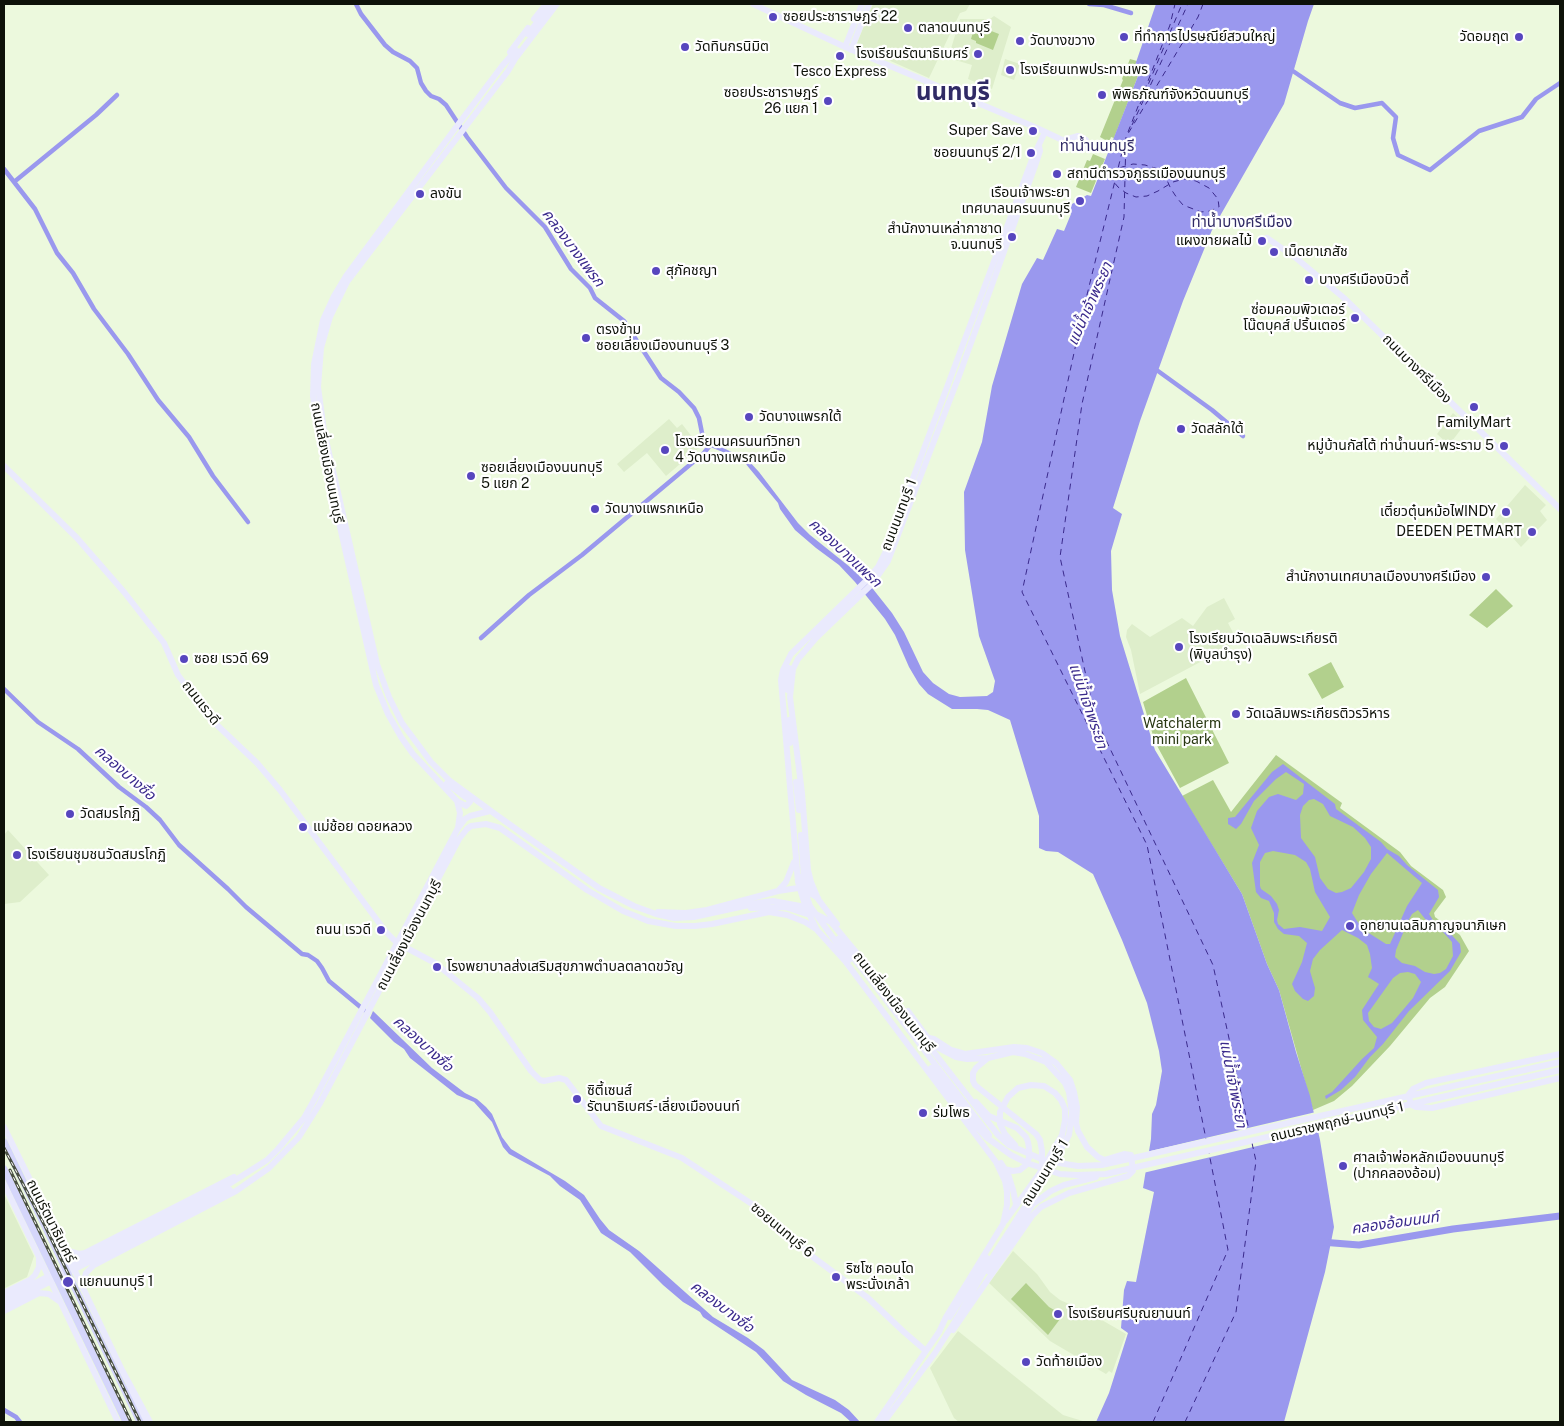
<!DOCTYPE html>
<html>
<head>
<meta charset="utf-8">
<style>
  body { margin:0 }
  #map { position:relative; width:1564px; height:1426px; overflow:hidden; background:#ecf9dd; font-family:"Public Sans",sans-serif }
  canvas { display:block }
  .frame { position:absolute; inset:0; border:5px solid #0e1209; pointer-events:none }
</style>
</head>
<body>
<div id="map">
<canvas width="1564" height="1426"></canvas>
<div class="frame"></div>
</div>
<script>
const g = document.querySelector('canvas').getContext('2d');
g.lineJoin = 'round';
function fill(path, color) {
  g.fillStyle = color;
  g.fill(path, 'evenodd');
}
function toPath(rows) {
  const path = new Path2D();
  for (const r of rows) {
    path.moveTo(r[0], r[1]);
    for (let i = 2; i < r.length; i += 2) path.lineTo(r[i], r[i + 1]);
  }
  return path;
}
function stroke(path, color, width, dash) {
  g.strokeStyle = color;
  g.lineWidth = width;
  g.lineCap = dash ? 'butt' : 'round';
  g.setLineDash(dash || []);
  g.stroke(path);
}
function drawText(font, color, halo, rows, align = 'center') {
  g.font = font + ' "Public Sans","Noto Sans Thai",sans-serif';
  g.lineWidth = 4.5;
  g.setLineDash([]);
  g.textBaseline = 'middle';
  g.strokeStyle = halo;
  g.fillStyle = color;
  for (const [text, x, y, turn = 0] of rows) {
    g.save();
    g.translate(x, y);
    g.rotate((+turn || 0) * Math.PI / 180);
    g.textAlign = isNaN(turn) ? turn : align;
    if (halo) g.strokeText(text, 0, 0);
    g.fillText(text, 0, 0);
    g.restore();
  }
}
fill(toPath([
  [873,4,970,4,966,11,960,13,929,78,859,47,857,43],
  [994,16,1011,27,992,89,968,79,972,65,952,59,953,53,950,52,960,19,990,19],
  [1005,59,1020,64,1014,80,1001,75],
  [1453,413,1465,424,1449,445,1437,434],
  [669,419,677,428,682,424,700,447,666,476,647,453,624,472,617,464],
  [1525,485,1546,505,1540,511,1547,520,1521,547,1496,519],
  [1224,598,1235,619,1228,623,1238,642,1140,694,1131,650,1126,637,1127,630,1132,624,1150,637,1182,618,1193,626,1207,607],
  [8,830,49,875,20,902,4,904,4,835],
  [4,1194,34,1256,27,1277,5,1288],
  [1013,1251,1037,1274,1050,1292,1060,1300,1078,1308,1082,1307,1092,1312,1095,1316,1126,1334,1112,1373,1109,1371,1106,1374,1050,1341,989,1283],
  [958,1331,1063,1415,1086,1422,959,1422,954,1418,930,1368]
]), '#deeecb');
fill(toPath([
  [981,27,999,34,993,50,976,43,976,41,971,39,974,29,980,31],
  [1130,59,1137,61,1132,74,1138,76,1114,138,1111,137,1109,142,1100,137,1123,80,1122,79],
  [1093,154,1105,159,1091,193,1076,187,1087,160,1090,161],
  [1496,589,1513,606,1487,628,1469,615],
  [1331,662,1344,687,1322,699,1308,674],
  [1186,678,1229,763,1180,788,1155,742,1143,702],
  [1276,755,1342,803,1340,808,1400,852,1411,866,1443,890,1446,897,1434,913,1435,917,1460,935,1469,951,1445,987,1430,998,1390,1046,1352,1086,1334,1101,1313,1110,1279,990,1267,964,1242,894,1182,796,1213,780,1231,812],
  [1026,1283,1049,1307,1063,1315,1048,1335,1011,1299]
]), '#b2d08d');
fill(toPath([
  [1156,4,1314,4,1308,21,1284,104,1212,230,1183,301,1140,421,1113,508,1122,514,1111,551,1112,590,1120,636,1155,750,1242,894,1267,964,1279,990,1296,1052,1310,1096,1320,1140,1334,1227,1325,1272,1284,1422,1096,1422,1109,1393,1128,1333,1121,1328,1124,1290,1127,1281,1136,1282,1154,1192,1143,1188,1151,1139,1152,1114,1156,1105,1162,1071,1159,1051,1147,1003,1122,940,1093,874,1058,852,1046,851,1039,848,1039,816,1010,720,988,710,977,709,952,709,928,694,919,684,909,667,895,635,885,619,855,582,839,565,816,548,795,530,780,509,778,503,745,463,735,457,708,446,709,441,748,460,759,472,798,523,810,535,850,567,873,589,892,613,904,632,923,672,933,683,949,694,960,697,987,696,993,692,995,681,979,636,965,550,964,492,982,442,992,386,1022,284,1037,258,1043,260,1057,229,1064,231,1071,214,1068,212,1072,204,1087,195,1091,196,1138,76,1132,74],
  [1283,764,1335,804,1336,809,1381,842,1387,849,1399,856,1407,865,1438,890,1439,897,1429,914,1433,920,1446,929,1460,944,1461,952,1450,971,1409,1011,1383,1044,1370,1057,1355,1077,1341,1090,1326,1099,1325,1096,1332,1092,1362,1059,1374,1048,1377,1037,1363,1020,1362,1010,1379,984,1368,977,1372,968,1370,954,1367,945,1358,938,1342,930,1320,950,1313,959,1310,971,1315,988,1314,996,1308,1001,1303,999,1295,991,1292,984,1302,962,1307,943,1299,936,1284,934,1278,929,1274,922,1274,913,1269,901,1261,898,1256,892,1252,863,1259,845,1251,828,1257,811,1269,797,1278,794,1296,800,1303,794,1304,784,1286,772,1276,779,1254,801,1241,824,1236,829,1228,824,1228,818,1235,817,1272,772],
  [1314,799,1323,804,1330,816,1353,827,1365,838,1371,847,1371,859,1364,872,1351,888,1342,892,1336,893,1328,889,1320,878,1315,857,1301,838,1300,815,1303,806,1309,800],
  [1273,851,1295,855,1306,862,1310,869,1315,892,1330,917,1322,931,1300,927,1284,929,1278,924,1277,920,1279,910,1277,904,1271,896,1261,889,1260,886,1260,862,1265,853],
  [1387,853,1422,883,1407,906,1390,944,1386,944,1364,930,1357,921,1352,913,1359,895,1371,874],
  [1418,910,1430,925,1443,932,1452,942,1453,956,1446,969,1440,973,1434,974,1425,972,1415,966,1402,963,1395,957,1396,950,1408,921,1412,914],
  [1408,972,1415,974,1421,982,1413,998,1392,1023,1381,1029,1374,1027,1369,1021,1368,1013,1393,978,1400,973],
  [373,1011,432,1068,465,1093,477,1099,486,1107,492,1114,502,1137,511,1149,565,1181,584,1195,600,1219,609,1230,639,1251,713,1317,748,1338,764,1350,792,1380,835,1400,849,1410,860,1422,851,1422,841,1413,806,1395,783,1381,756,1352,703,1317,700,1312,683,1302,663,1285,630,1252,601,1233,580,1200,560,1186,550,1176,509,1154,503,1147,492,1122,482,1111,474,1102,457,1095,410,1058,404,1049,394,1042,370,1018]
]), '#9a98ee');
fill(toPath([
  [1316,1112,1321,1131,1143,1173,1146,1152]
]), '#ecf9dd');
stroke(toPath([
  [356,4,361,14,385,45,393,52,410,61,417,68,421,83,426,91,431,96,439,99,446,105,467,137,506,188,545,227,571,269,590,288,595,298,624,321,661,378,679,392,694,408,699,418,703,438,705,441,712,445],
  [1089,4,1104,5,1131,13],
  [1290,69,1340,103,1355,108,1382,103,1396,117,1393,138,1398,155,1430,170,1479,131,1522,117,1536,99,1560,83],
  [4,169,35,209,57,253,73,273,94,309,128,354,158,400,189,437,213,476,248,522],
  [15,183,14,182,96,115,117,95],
  [1158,371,1212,410,1243,436],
  [481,638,529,595,582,555,704,453,711,444],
  [4,689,38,722,78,749,119,787,146,807,160,820,179,845,228,889,246,907,302,954,308,955,317,961,322,968,329,981,364,1010],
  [4,1410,16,1417,20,1422]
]), '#9a98ee', 4.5);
stroke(toPath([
  [1321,1242,1359,1245,1453,1229,1560,1216]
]), '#9a98ee', 7);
stroke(toPath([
  [1203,4,1198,17,1126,137,1124,217,1082,404,1060,557,1095,717,1213,965,1249,1130],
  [1140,104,1182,4],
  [1132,125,1188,4],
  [1128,132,1170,25,1175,4],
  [1125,140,1084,307,1022,592,1147,845,1206,1139],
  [1108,175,1118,187,1126,193,1136,197,1147,196,1158,191,1173,182,1184,179,1196,181,1209,188,1218,199,1219,207,1210,211,1201,212,1183,205,1177,198,1171,189,1165,176,1158,169,1145,165,1133,164,1122,167,1108,175],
  [1153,1422,1228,1250,1209,1153],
  [1185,1422,1236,1312,1256,1161,1252,1143]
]), '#3a2a8c', 1, [6, 5]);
stroke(toPath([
  [557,4,515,59,508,71,347,282,330,317,321,348,318,387,324,431,377,664,389,697,402,723,431,762,450,781,495,814,599,888,634,906,656,914,674,918,694,917,758,903,773,901,800,906,831,922,865,963,998,1135,1009,1145,1046,1161,1078,1166,1102,1165,1560,1062],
  [753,4,845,47,1037,128,1079,148,1084,149,1088,145,1086,140,1078,136,1064,140],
  [534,19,546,4],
  [528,34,551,4],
  [845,47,862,4],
  [851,50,869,4],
  [510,52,528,28],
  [1267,238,1296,258,1344,298,1560,509],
  [4,466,77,538,124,592,164,643,178,675,199,703,218,726,257,763,280,790,386,932,397,943],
  [787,690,786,681,789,668],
  [789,720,790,743],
  [796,782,799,810],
  [447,783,465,797],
  [457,801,466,806,470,802,467,795],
  [459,827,465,819,470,816,490,811],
  [801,835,804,877,810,888],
  [800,877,810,906,849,960],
  [778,891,786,882,794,862],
  [751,908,785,907,810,915],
  [658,912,686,913,707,910,778,891,798,888,808,892,818,898],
  [837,924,818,899,811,882,808,870,802,793,790,697,793,669,798,659,816,638,872,584,888,561,959,376,1035,166,1040,151,1039,146],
  [838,939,860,966,989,1135],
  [403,946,435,963,478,998,490,1012,531,1071,540,1080,544,1081,559,1078,566,1080,601,1126,682,1158,761,1210,813,1257,868,1298,904,1332,926,1351],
  [929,1038,934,1039,951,1050,965,1054,1014,1047,1027,1048,1042,1053,1056,1063,1070,1080,1074,1092,1077,1107,1076,1123,1078,1131,1087,1147,1098,1157,1104,1160,1124,1154,1131,1155,1133,1171,1128,1176,1069,1193,1041,1207,1032,1216,953,1330],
  [1560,1054,1426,1083,1413,1089,1409,1094,1410,1101,1412,1105,1416,1107,1432,1108,1560,1078],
  [988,1058,976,1068,973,1073,973,1081,975,1085,1036,1134,1040,1140,1042,1151,1042,1163],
  [931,1068,977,1127,986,1137,1011,1155,1027,1163,1060,1174,1077,1175,1106,1174,1119,1171,1560,1070],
  [976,1102,989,1116,1017,1128,1026,1137,1028,1142,1029,1148,1029,1158,1026,1165,1020,1170,1013,1171,1004,1169],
  [4,1127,65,1250,122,1370,150,1422],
  [1001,1163,1008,1174,1013,1190,1016,1204,1015,1207],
  [4,1184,118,1422],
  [1005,1221,1039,1174,1062,1135,1065,1120,1065,1109,1061,1100,1055,1093,1044,1086,1031,1085,1018,1088,1008,1097,1000,1112,1000,1124,1005,1134,1015,1145],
  [65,1250,79,1254,85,1253,234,1177],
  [988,1271,1033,1204,1051,1191,1064,1185,1096,1177],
  [84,1289,84,1280,86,1273,94,1265,236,1191,269,1168,299,1137,319,1105,459,839,467,829,471,826,486,824,500,828,587,890,623,911,648,921,676,926,695,926,712,924,769,912,787,915,805,922,816,929],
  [4,1293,30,1280,35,1275,39,1267,39,1259],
  [4,1299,226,1186,267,1160,278,1149,304,1118,313,1102,458,828,460,813,457,801,413,754,401,737,388,714,376,685,318,430,313,396,314,364,323,320,334,296,346,276,451,134,502,66,516,50],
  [4,1305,230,1190],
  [4,1311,39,1293,49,1294,59,1301],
  [950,1317,987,1258],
  [128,1387,144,1422],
  [877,1422,939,1332,946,1317,1003,1224,1007,1205,1007,1192,1005,1181,996,1162,845,961,817,930,806,908,798,882,781,680,783,670,791,654,868,579,878,567,885,553,1033,157,1045,132],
  [884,1422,935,1353,959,1315,990,1261,1058,1155,1069,1135,1072,1113,1069,1092,1065,1083,1046,1062,1025,1054,1013,1052,988,1058,967,1059,956,1057,933,1045,908,1011]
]), '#eaeafd', 6);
stroke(toPath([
  [4,1142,140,1422],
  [4,1169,126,1422]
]), '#d5d6fb', 7);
const rail = toPath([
  [4,1148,45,1226,140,1422],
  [10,1170,131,1422]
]);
stroke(rail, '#495042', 3);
stroke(rail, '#fff', 1, [4]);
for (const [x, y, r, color] of [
  [773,17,5,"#5746be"],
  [908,28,5,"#5746be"],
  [1124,37,5,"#5746be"],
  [1519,37,5,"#5746be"],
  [1020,41,5,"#5746be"],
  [685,47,5,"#5746be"],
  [978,54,5,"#5746be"],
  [840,56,5,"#5746be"],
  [1010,70,5,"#5746be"],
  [1102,95,5,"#5746be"],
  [828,101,5,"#5746be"],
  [1033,131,5,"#5746be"],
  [1031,153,5,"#5746be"],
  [1057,174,5,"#5746be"],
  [420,194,5,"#5746be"],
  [1080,201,5,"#5746be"],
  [1012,237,5,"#5746be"],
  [1262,241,5,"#5746be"],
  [1274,252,5,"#5746be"],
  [656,271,5,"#5746be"],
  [1309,280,5,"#5746be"],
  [1355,318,5,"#5746be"],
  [586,338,5,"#5746be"],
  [1474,407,5,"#5746be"],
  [749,417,5,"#5746be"],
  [1181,429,5,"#5746be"],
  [1504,446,5,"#5746be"],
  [665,450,5,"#5746be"],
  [471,476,5,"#5746be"],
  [595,509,5,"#5746be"],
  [1506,512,5,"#5746be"],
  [1532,532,5,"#5746be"],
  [1486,577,5,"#5746be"],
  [1179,647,5,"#5746be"],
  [184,659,5,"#5746be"],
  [1236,714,5,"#5746be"],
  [70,814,5,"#5746be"],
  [303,827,5,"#5746be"],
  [17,855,5,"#5746be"],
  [1350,926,5,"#5746be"],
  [381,930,5,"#5746be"],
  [437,967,5,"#5746be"],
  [577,1099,5,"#5746be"],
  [923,1113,5,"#5746be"],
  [1343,1166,5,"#5746be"],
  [836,1277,5,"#5746be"],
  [68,1282,6,"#5746be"],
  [1058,1314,5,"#5746be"],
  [1026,1362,5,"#5746be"]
]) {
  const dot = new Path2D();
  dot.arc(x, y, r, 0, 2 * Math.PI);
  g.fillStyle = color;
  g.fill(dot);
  stroke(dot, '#fff', 2);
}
drawText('14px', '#0e1209', '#fff', [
  ["ซอยประชาราษฎร์ 22",783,17],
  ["ตลาดนนทบุรี",918,28],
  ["ที่ทำการไปรษณีย์สวนใหญ่",1134,37],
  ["วัดอมฤต",1509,37,"right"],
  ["วัดบางขวาง",1030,41],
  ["วัดทินกรนิมิต",695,47],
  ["โรงเรียนรัตนาธิเบศร์",968,54,"right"],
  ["โรงเรียนเทพประทานพร",1020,70],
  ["Tesco Express",840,72,"center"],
  ["ซอยประชาราษฎร์",818,93,"right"],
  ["26 แยก 1",818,109,"right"],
  ["พิพิธภัณฑ์จังหวัดนนทบุรี",1112,95],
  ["Super Save",1023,131,"right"],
  ["ซอยนนทบุรี 2/1",1021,153,"right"],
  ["สถานีตำรวจภูธรเมืองนนทบุรี",1067,174],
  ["เรือนเจ้าพระยา",1070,193,"right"],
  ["เทศบาลนครนนทบุรี",1070,209,"right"],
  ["ลงขัน",430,194],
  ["สำนักงานเหล่ากาชาด",1002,229,"right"],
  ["จ.นนทบุรี",1002,245,"right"],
  ["แผงขายผลไม้",1252,241,"right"],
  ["เม็ดยาเภสัช",1284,252],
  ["สุภัคชญา",666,271],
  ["บางศรีเมืองบิวตี้",1319,280],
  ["ซ่อมคอมพิวเตอร์",1345,310,"right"],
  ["โน๊ตบุคส์ ปริ้นเตอร์",1345,326,"right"],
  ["ตรงข้าม",596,330],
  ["ซอยเลี่ยงเมืองนทนบุรี 3",596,346],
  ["วัดบางแพรกใต้",759,417],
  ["FamilyMart",1474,423,"center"],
  ["วัดสลักใต้",1191,429],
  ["โรงเรียนนครนนท์วิทยา",675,442],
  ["4 วัดบางแพรกเหนือ",675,458],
  ["หมู่บ้านกัสโต้ ท่าน้ำนนท์-พระราม 5",1494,446,"right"],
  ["ซอยเลี่ยงเมืองนนทบุรี",481,468],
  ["5 แยก 2",481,484],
  ["วัดบางแพรกเหนือ",605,509],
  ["เตี๋ยวตุ๋นหม้อไฟINDY",1496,512,"right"],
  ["DEEDEN PETMART",1522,532,"right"],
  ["สำนักงานเทศบาลเมืองบางศรีเมือง",1476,577,"right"],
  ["โรงเรียนวัดเฉลิมพระเกียรติ",1189,639],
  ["(พิบูลบำรุง)",1189,655],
  ["ซอย เรวดี 69",194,659],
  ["วัดเฉลิมพระเกียรติวรวิหาร",1246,714],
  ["วัดสมรโกฏิ",80,814],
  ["แม่ช้อย ดอยหลวง",313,827],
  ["โรงเรียนชุมชนวัดสมรโกฏิ",27,855],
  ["อุทยานเฉลิมกาญจนาภิเษก",1360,926],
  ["ถนน เรวดี",371,930,"right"],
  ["โรงพยาบาลส่งเสริมสุขภาพตำบลตลาดขวัญ",447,967],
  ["ซิตี้เซนส์",587,1091],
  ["รัตนาธิเบศร์-เลี่ยงเมืองนนท์",587,1107],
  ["ร่มโพธ",933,1113],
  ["ศาลเจ้าพ่อหลักเมืองนนทบุรี",1353,1158],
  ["(ปากคลองอ้อม)",1353,1174],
  ["ริซโซ คอนโด",846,1269],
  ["พระนั่งเกล้า",846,1285],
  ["แยกนนทบุรี 1",79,1282],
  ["โรงเรียนศรีบุณยานนท์",1068,1314],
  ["วัดท้ายเมือง",1036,1362]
], 'left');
drawText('14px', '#0e1209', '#fff', [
  ["ถนนบางศรีเมือง",1417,369,45],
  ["ถนนเลี่ยงเมืองนนทบุรี",327,463,79],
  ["ถนนนนทบุรี 1",899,515,-69],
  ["ถนนเรวดี",201,703,52],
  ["ถนนเลี่ยงเมืองนนทบุรี",409,935,-62],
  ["ถนนเลี่ยงเมืองนนทบุรี",894,1002,52],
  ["ถนนราชพฤกษ์-นนทบุรี 1",1337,1122,-13],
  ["ถนนนนทบุรี 1",1045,1173,-58],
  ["ถนนรัตนาธิเบศร์",51,1221,63],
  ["ซอยนนทบุรี 6",782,1230,40]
]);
drawText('14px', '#283712', '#fff', [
  ["Watchalerm",1182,724],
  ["mini park",1182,740]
]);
drawText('15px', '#302a65', '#fff', [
  ["ท่าน้ำนนทบุรี",1097,146],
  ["ท่าน้ำบางศรีเมือง",1242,222]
]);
drawText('italic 15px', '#3a2a8c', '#fff', [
  ["คลองบางแพรก",573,248,53],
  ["แม่น้ำเจ้าพระยา",1090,304,-66],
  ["คลองบางแพรก",845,553,43],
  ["แม่น้ำเจ้าพระยา",1088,706,71],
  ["คลองบางซื่อ",125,773,41],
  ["คลองบางซื่อ",423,1044,42],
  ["แม่น้ำเจ้าพระยา",1233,1084,79],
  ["คลองอ้อมนนท์",1395,1223,-8],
  ["คลองบางซื่อ",722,1307,37]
]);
drawText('bold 24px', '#302a65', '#fff', [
  ["นนทบุรี",953,93]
]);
</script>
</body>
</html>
